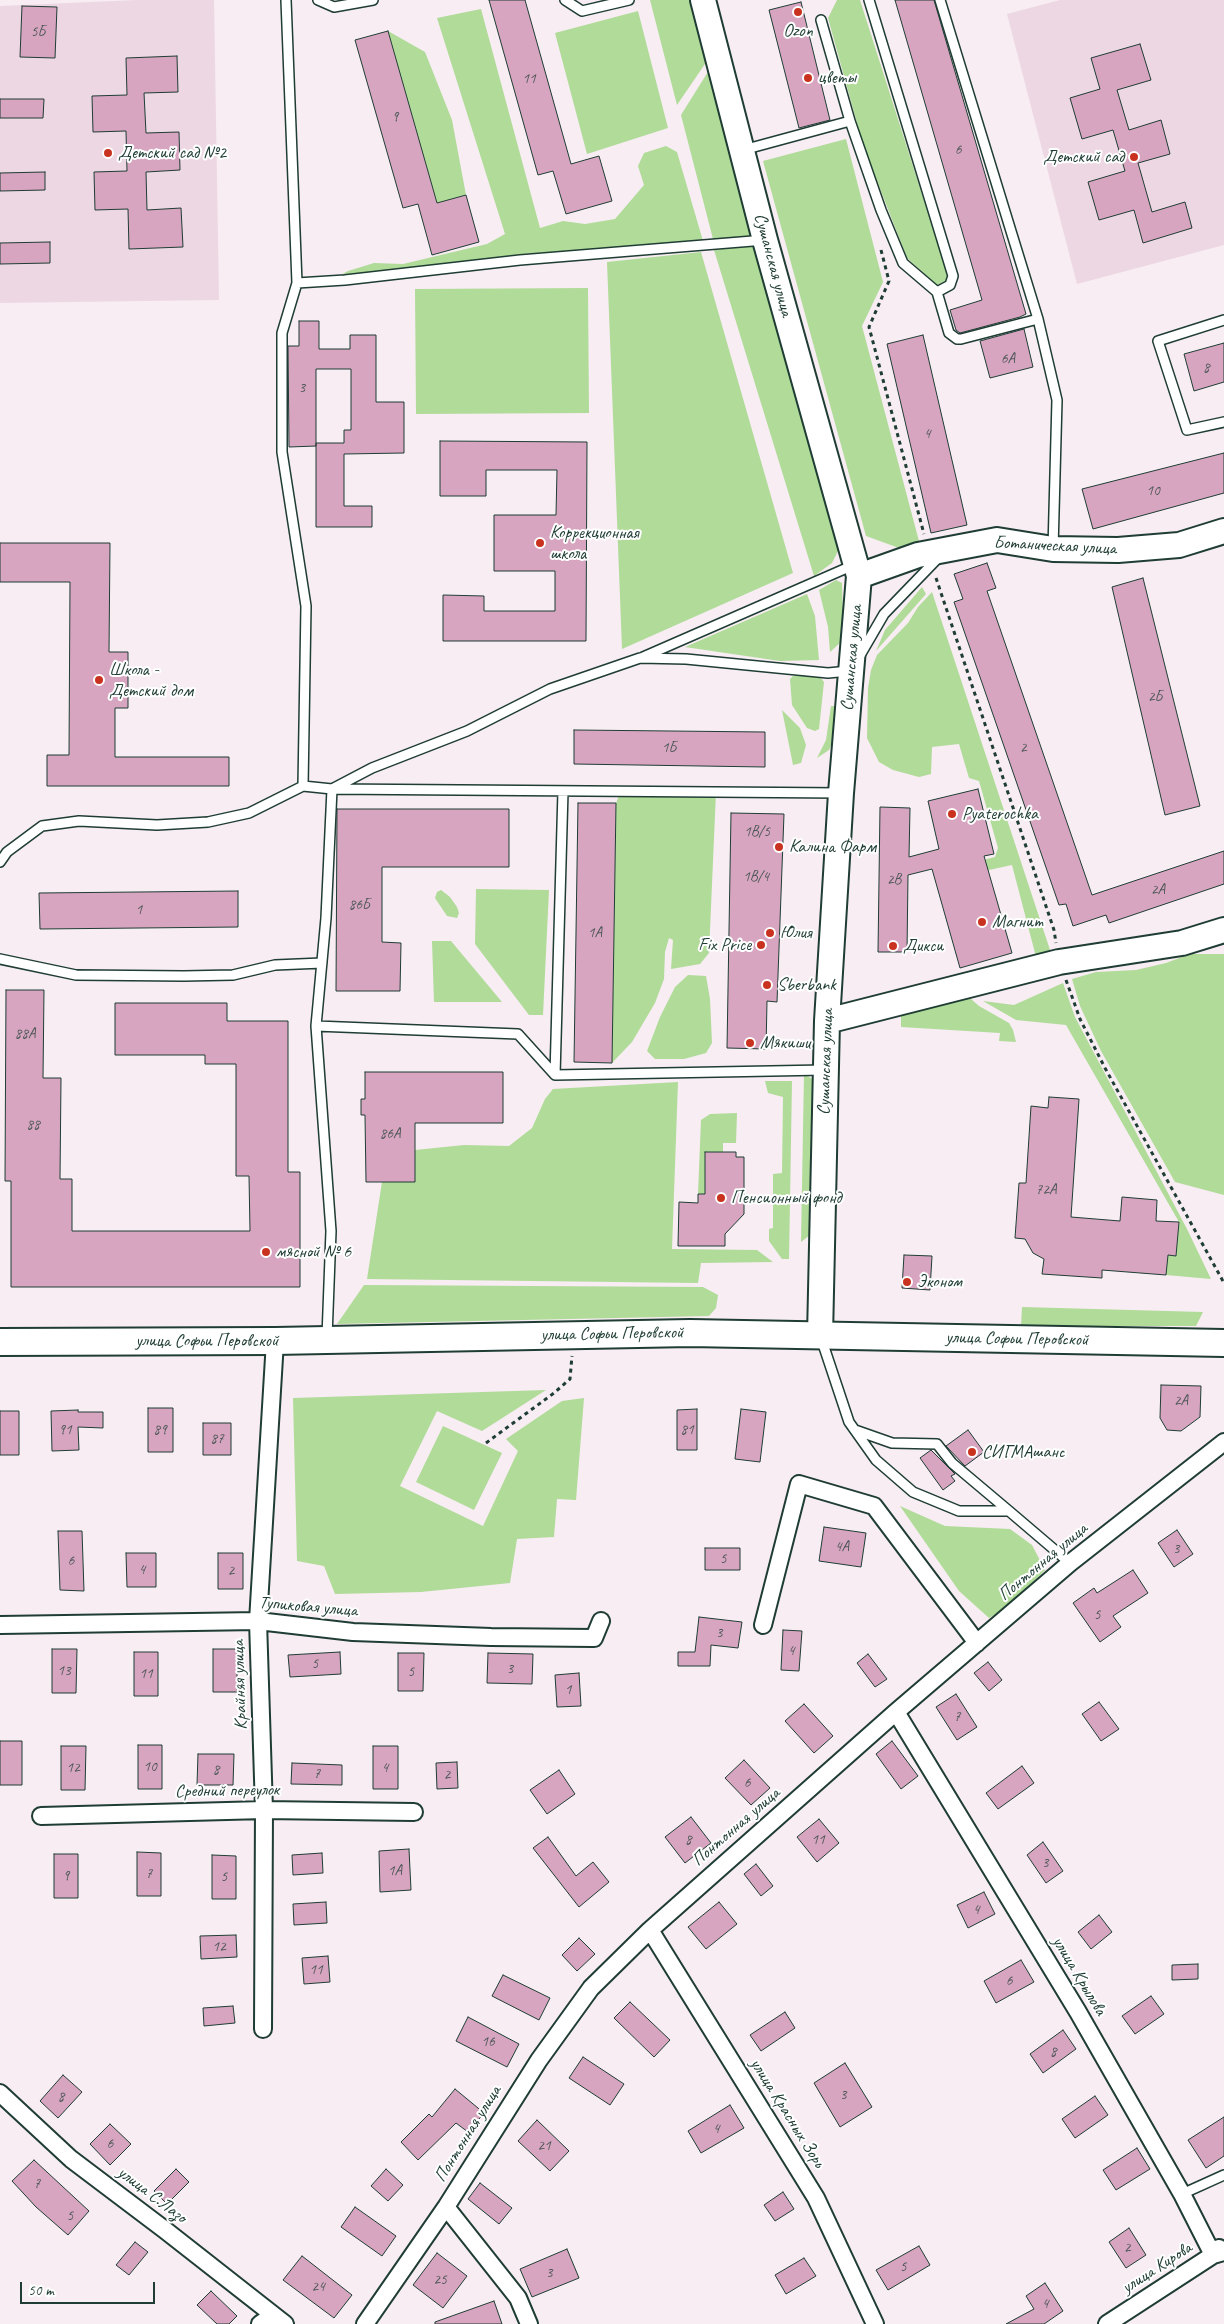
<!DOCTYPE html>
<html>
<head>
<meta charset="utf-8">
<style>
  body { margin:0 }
  #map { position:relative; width:1224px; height:2324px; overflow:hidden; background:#f7edf2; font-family:Caveat,sans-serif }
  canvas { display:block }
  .scale { position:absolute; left:20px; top:2282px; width:135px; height:22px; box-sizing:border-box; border:2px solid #1f3d34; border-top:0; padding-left:6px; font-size:15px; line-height:18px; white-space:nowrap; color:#1f3d34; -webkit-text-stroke:4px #fff; paint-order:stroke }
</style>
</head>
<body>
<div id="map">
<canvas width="1224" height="2324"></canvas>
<div class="scale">50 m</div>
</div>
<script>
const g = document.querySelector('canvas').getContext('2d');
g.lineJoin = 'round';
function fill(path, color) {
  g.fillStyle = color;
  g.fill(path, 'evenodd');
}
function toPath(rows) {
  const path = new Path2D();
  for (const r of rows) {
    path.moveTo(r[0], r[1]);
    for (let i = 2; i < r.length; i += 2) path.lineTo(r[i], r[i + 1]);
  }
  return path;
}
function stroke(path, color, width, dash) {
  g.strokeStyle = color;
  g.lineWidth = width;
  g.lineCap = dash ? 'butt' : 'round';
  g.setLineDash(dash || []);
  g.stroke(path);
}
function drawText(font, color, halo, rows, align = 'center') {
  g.font = font + ' Caveat,sans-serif';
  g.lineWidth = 4;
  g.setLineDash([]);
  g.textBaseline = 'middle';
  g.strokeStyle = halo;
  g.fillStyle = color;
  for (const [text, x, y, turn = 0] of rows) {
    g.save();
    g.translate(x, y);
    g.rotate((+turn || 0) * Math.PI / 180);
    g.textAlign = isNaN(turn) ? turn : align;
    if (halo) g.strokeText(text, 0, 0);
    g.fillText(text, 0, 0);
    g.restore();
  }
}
fill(toPath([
  [137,0,214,0,219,300,0,303,0,6],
  [1060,0,1224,0,1224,245,1077,284,1007,14]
]), '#edd7e3');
fill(toPath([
  [650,0,693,0,707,61,677,105],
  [837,0,860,0,949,279,937,285,907,258,863,145,828,18],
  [481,9,540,228,563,221,585,224,615,219,644,185,638,166,644,153,666,146,677,152,703,241,523,254,337,277,348,271,374,263,403,264,487,244,505,234,437,18],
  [638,11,668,128,587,154,555,33],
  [388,31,425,52,452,120,466,195,437,203],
  [711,67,753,236,713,239,681,115],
  [846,139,883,282,862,326,920,545,899,548,866,536,763,161],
  [757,245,842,543,832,563,814,576,714,250],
  [701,252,793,573,622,649,607,262],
  [588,288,589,413,416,414,415,289],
  [836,580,842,583,843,619,841,642,830,652,828,627,819,590],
  [922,587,926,594,876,651,885,630],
  [932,592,1052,956,1040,957,1035,953,1012,865,975,873,971,863,995,857,998,848,979,781,969,778,959,744,932,747,931,774,919,777,893,770,879,762,867,738,868,688,871,670,877,655,908,623,918,607],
  [807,594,815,616,819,660,780,661,685,647],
  [793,676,819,676,824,682,819,729,815,731,807,728,792,705,790,679],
  [831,706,836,706,837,733,829,750,817,758,826,740],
  [782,710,800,728,806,745,801,763,793,765],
  [621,791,716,792,709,953,700,964,671,969,673,940,669,938,665,952,664,979,655,1003,632,1042,612,1063,616,803],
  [476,889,549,890,543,1015,529,1015,475,944],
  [441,890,450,897,457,907,459,913,457,918,447,916,435,898,437,892],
  [432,941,451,941,502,1002,434,1002],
  [1190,954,1224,954,1224,1195,1175,1182,1101,1051,1080,1006,1072,979,1096,972,1136,970,1166,963],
  [688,975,706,976,710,999,712,1043,706,1053,684,1059,655,1059,647,1051,660,1017,675,987],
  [1063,983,1075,1017,1187,1229,1211,1279,1166,1275,1168,1255,1176,1256,1179,1222,1066,1025,1016,1020,983,1001,1014,1005],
  [959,997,971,999,979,1006,1009,1023,1013,1030,1016,1042,999,1041,1000,1033,901,1027,901,1016],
  [804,1074,816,1081,810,1235,801,1242],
  [765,1081,792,1081,789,1259,782,1259,769,1241,769,1229,773,1228,773,1174,782,1173,783,1097,768,1093],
  [678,1082,672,1249,757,1250,773,1262,701,1263,698,1283,367,1279,382,1182,415,1182,415,1150,464,1145,509,1146,532,1128,545,1099,553,1089],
  [737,1113,736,1143,723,1143,723,1152,706,1152,705,1194,698,1194,701,1120,710,1114],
  [364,1285,703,1287,718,1295,716,1308,709,1316,337,1324],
  [1022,1307,1203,1312,1196,1326,1021,1326],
  [546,1390,482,1431,437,1411,400,1486,483,1526,518,1451,506,1439,562,1401,584,1398,576,1500,557,1499,554,1537,517,1539,510,1583,421,1592,335,1594,324,1566,297,1561,293,1398],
  [443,1426,502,1453,474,1510,416,1482],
  [900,1506,945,1526,1010,1529,1032,1545,1045,1570,1011,1605,989,1618,959,1591]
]), '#b1db99');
const building = toPath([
  [489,0,525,0,571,164,599,156,612,201,566,214,553,171,538,175,489,0],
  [895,0,934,0,1026,314,1020,317,960,333,956,330,950,310,982,300,895,0],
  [801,2,830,120,799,128,769,10,801,2],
  [22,6,57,7,55,58,20,57,22,6],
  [388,31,437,203,466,195,479,242,432,255,418,204,403,208,355,40,388,31],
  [1140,44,1151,80,1117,90,1129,130,1161,120,1170,154,1138,163,1152,212,1185,202,1192,228,1143,243,1134,210,1099,220,1088,182,1125,171,1113,130,1082,139,1070,98,1100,89,1091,58,1140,44],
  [177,56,178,92,144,93,146,133,179,132,180,170,146,172,147,210,181,208,183,247,129,249,128,209,95,210,94,172,127,171,126,131,93,132,92,96,127,95,126,58,177,56],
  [0,99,44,99,43,118,0,118,0,99],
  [45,172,45,190,0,191,0,173,45,172],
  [50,242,50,263,0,264,0,243,50,242],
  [299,321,319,321,319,349,350,349,350,335,376,335,376,402,404,402,404,453,344,454,344,506,372,506,372,527,316,527,316,443,344,443,344,430,351,430,351,369,316,369,316,446,289,447,288,346,299,346,299,321],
  [1024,329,1033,367,990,378,980,341,1024,329],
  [923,335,967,525,931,533,887,344,923,335],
  [1224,343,1224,382,1194,391,1184,354,1224,343],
  [440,441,587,442,586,641,443,641,443,595,484,596,484,611,555,611,555,571,494,571,494,515,556,515,557,470,486,470,486,496,440,496,440,441],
  [1224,453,1224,493,1093,529,1082,489,1224,453],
  [0,543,110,543,109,652,128,652,128,708,115,708,115,757,229,757,229,786,47,786,47,755,69,755,70,582,0,582,0,543],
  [987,563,996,588,987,591,1092,895,1224,851,1224,884,1109,923,1106,915,1073,926,1066,904,1059,905,954,602,963,599,954,574,987,563],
  [1143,578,1200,806,1165,815,1112,587,1143,578],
  [574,730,765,732,765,767,574,764,574,730],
  [978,789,994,854,984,856,1012,953,960,968,932,869,908,875,907,952,878,952,880,807,910,808,909,857,939,849,928,801,978,789],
  [578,803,616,803,612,1063,574,1062,578,803],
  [337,809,509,809,509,867,382,867,382,942,401,943,400,991,336,991,337,809],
  [731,813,784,814,777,1002,767,1001,766,1049,727,1048,731,813],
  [238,891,238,927,40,929,39,893,238,891],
  [6,990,44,990,43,1078,61,1078,60,1179,72,1179,72,1231,250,1231,249,1176,236,1176,236,1064,205,1064,205,1055,115,1055,115,1003,227,1003,227,1021,288,1021,288,1172,300,1172,300,1287,11,1287,11,1181,5,1181,6,990],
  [365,1072,503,1072,503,1123,415,1123,415,1182,366,1182,365,1115,361,1115,361,1099,365,1099,365,1072],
  [1049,1097,1079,1099,1071,1217,1120,1221,1122,1197,1157,1200,1156,1221,1179,1222,1176,1256,1168,1255,1166,1275,1102,1270,1102,1278,1042,1274,1044,1259,1033,1253,1025,1239,1015,1238,1019,1183,1026,1183,1031,1106,1048,1108,1049,1097],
  [705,1152,736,1152,736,1157,744,1157,744,1214,725,1234,725,1246,678,1246,679,1202,698,1203,698,1194,705,1194,705,1152],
  [904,1255,932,1256,930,1290,902,1288,904,1255],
  [1161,1385,1201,1386,1200,1417,1181,1431,1167,1430,1160,1418,1161,1385],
  [148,1408,173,1408,173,1452,148,1452,148,1408],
  [697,1409,697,1450,677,1450,677,1410,697,1409],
  [741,1409,766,1412,760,1462,735,1459,741,1409],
  [78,1410,78,1412,103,1412,103,1428,78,1427,79,1450,52,1451,51,1411,78,1410],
  [0,1411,19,1411,19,1455,0,1455,0,1411],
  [203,1423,231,1423,231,1455,203,1455,203,1423],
  [968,1430,984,1452,965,1466,946,1446,968,1430],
  [931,1450,955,1474,951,1476,955,1481,943,1490,920,1458,931,1450],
  [824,1527,866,1533,861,1567,819,1561,824,1527],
  [1177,1530,1193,1554,1174,1567,1158,1543,1177,1530],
  [58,1531,82,1531,84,1591,60,1590,58,1531],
  [705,1548,740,1548,740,1570,705,1570,705,1548],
  [126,1553,156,1553,156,1587,127,1587,126,1553],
  [218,1553,243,1553,243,1589,218,1589,218,1553],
  [1133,1570,1148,1593,1113,1616,1121,1627,1100,1642,1073,1603,1094,1588,1097,1593,1133,1570],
  [699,1617,742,1622,738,1648,711,1645,710,1666,678,1666,678,1652,695,1652,699,1617],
  [783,1630,802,1631,799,1671,781,1670,783,1630],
  [52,1649,77,1649,76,1693,52,1693,52,1649],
  [213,1649,237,1649,237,1692,213,1692,213,1649],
  [134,1652,158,1652,158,1696,134,1696,134,1652],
  [340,1652,341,1674,290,1677,288,1655,340,1652],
  [398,1653,424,1653,423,1691,398,1691,398,1653],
  [488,1653,533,1654,532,1684,487,1683,488,1653],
  [868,1654,887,1679,875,1687,857,1663,868,1654],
  [988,1662,1002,1680,989,1691,974,1673,988,1662],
  [579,1673,581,1706,557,1707,555,1675,579,1673],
  [956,1694,977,1727,957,1740,936,1707,956,1694],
  [1099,1702,1119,1729,1101,1741,1082,1714,1099,1702],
  [804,1704,833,1736,814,1753,785,1721,804,1704],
  [0,1741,22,1741,22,1785,0,1785,0,1741],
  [892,1741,918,1776,901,1789,876,1754,892,1741],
  [138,1745,162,1745,162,1789,138,1789,138,1745],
  [61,1746,86,1746,85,1790,61,1790,61,1746],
  [373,1746,398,1746,398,1789,373,1789,373,1746],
  [198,1754,234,1754,233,1785,197,1785,198,1754],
  [744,1760,770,1788,751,1805,725,1778,744,1760],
  [457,1762,458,1788,437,1789,436,1763,457,1762],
  [292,1763,342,1765,342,1785,291,1784,292,1763],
  [1022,1766,1034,1783,998,1809,986,1793,1022,1766],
  [559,1770,575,1794,547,1814,530,1790,559,1770],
  [691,1817,711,1843,685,1863,665,1837,691,1817],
  [819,1819,839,1843,817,1862,797,1837,819,1819],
  [548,1837,576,1876,593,1862,609,1882,579,1907,533,1848,548,1837],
  [1043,1842,1063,1871,1046,1883,1027,1855,1043,1842],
  [409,1849,411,1890,380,1892,379,1851,409,1849],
  [137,1852,161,1853,161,1896,137,1896,137,1852],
  [322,1853,323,1873,293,1875,292,1855,322,1853],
  [54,1854,78,1854,78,1898,54,1898,54,1854],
  [212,1855,236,1856,236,1899,212,1899,212,1855],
  [756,1864,773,1886,761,1896,744,1874,756,1864],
  [984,1892,995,1914,968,1928,957,1905,984,1892],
  [326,1902,327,1923,294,1925,293,1904,326,1902],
  [719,1902,737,1924,706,1949,688,1927,719,1902],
  [1099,1915,1112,1932,1091,1949,1078,1932,1099,1915],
  [236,1935,237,1957,201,1959,200,1936,236,1935],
  [579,1938,595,1954,577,1971,562,1955,579,1938],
  [328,1956,330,1982,304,1984,302,1958,328,1956],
  [1021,1960,1034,1982,996,2003,984,1981,1021,1960],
  [1198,1964,1198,1979,1172,1980,1172,1965,1198,1964],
  [503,1975,550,1998,539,2020,492,1996,503,1975],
  [1151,1996,1164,2014,1135,2034,1122,2016,1151,1996],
  [630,2002,670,2040,654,2057,614,2018,630,2002],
  [233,2006,235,2023,204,2026,203,2008,233,2006],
  [785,2012,795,2028,761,2051,750,2035,785,2012],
  [468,2017,519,2044,507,2067,456,2041,468,2017],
  [1063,2030,1076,2049,1043,2073,1030,2054,1063,2030],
  [583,2057,624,2084,610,2105,569,2078,583,2057],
  [845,2063,872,2107,840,2127,814,2083,845,2063],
  [63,2075,82,2092,58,2118,40,2101,63,2075],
  [455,2089,484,2113,468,2132,456,2123,418,2160,401,2142,429,2114,432,2117,455,2089],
  [1095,2096,1108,2115,1075,2138,1062,2119,1095,2096],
  [730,2105,744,2128,701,2153,688,2131,730,2105],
  [1224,2117,1224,2156,1206,2168,1188,2140,1224,2117],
  [537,2120,569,2151,550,2171,518,2141,537,2120],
  [110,2124,131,2144,110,2165,90,2144,110,2124],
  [1137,2148,1150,2169,1116,2190,1103,2170,1137,2148],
  [34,2160,89,2211,68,2235,36,2207,12,2181,34,2160],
  [176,2169,189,2182,167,2204,154,2191,176,2169],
  [386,2169,403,2185,388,2201,371,2186,386,2169],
  [480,2183,512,2208,499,2224,468,2199,480,2183],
  [783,2192,794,2209,775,2221,764,2205,783,2192],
  [355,2207,396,2236,382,2256,341,2227,355,2207],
  [1129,2228,1146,2255,1126,2268,1109,2242,1129,2228],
  [135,2242,148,2252,129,2275,116,2265,135,2242],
  [919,2246,930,2265,888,2290,876,2270,919,2246],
  [567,2249,579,2278,532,2297,520,2269,567,2249],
  [437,2253,467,2276,443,2308,413,2285,437,2253],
  [302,2256,352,2295,334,2318,283,2280,302,2256],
  [804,2258,816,2276,786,2294,775,2275,804,2258],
  [1045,2283,1063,2311,1044,2324,1006,2324,1034,2309,1026,2296,1045,2283],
  [211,2291,237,2316,229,2324,217,2324,197,2305,211,2291],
  [494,2301,502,2324,435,2324,435,2322,494,2301]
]);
fill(building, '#d7a5c0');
stroke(building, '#1f3d34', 1);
const lane = toPath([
  [286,0,297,283,282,333,282,452,306,606,303,786],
  [318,0,334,7,373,0],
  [565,0,582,11,629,0],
  [869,0,953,276,950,285,937,292,949,333,957,339,961,339,1038,319,1057,400,1053,549],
  [940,0,1038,319],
  [821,20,850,121],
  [743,150,850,121,881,210,903,263,937,292],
  [297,283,345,280,520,260,765,240],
  [1224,320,1158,341,1187,430,1224,422],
  [643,657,856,564],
  [859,657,884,614,939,557],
  [0,862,7,852,42,826,79,821,157,825,208,822,249,813,303,786,332,789,841,793],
  [0,959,76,975,184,976,233,975,275,965,322,963],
  [316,1026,518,1034,555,1075,825,1070],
  [555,1075,563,791],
  [327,1337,331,1231,316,1026,326,918,332,789,372,768,467,731,550,689,640,658,686,659,828,673,849,671],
  [821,1338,849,1422,876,1460,913,1492,959,1511,1009,1511,1070,1563],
  [855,1430,892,1443,937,1444,952,1463,1009,1511],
  [1182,2194,1224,2175]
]);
const street = toPath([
  [0,1625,258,1621,353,1632,491,1637,594,1638,601,1621],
  [763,1625,799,1484,874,1506,977,1643],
  [896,1712,1078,2012,1182,2194,1213,2255,1224,2252],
  [41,1816,264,1810,414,1812],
  [650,1930,816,2198,875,2324],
  [263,2029,264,1810,258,1621,275,1341],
  [0,2093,71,2159,165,2230,285,2324],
  [446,2207,518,2298,529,2324],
  [260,2324,273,2315],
  [365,2324,446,2207,539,2060,591,1988,650,1930,896,1712,1070,1563,1224,1442],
  [1107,2324,1213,2255,1219,2248]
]);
const secondary = toPath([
  [703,0,765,240,859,576,841,793,827,1021,820,1336],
  [859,576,918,555,997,540,1053,549,1118,550,1179,545,1224,531],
  [827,1021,1059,962,1182,943,1224,930]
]);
const primary = toPath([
  [0,1342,275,1341,690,1333,1224,1343]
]);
stroke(lane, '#1f3d34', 12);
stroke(street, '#1f3d34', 20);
stroke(secondary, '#1f3d34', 28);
stroke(primary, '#1f3d34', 30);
stroke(toPath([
  [881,250,889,281,869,327,924,534],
  [936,578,1054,930,1056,943],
  [1066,980,1080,1019,1105,1068,1224,1283],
  [486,1443,554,1393,570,1379,572,1356]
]), '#1f3d34', 3, [4, 4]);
stroke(lane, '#fff', 9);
stroke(street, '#fff', 16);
stroke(secondary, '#fff', 24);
stroke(primary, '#fff', 26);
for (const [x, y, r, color] of [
  [798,12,5,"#c8321e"],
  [808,78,5,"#c8321e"],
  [108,153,5,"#c8321e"],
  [1134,157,5,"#c8321e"],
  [540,543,5,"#c8321e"],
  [99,680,5,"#c8321e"],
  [952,814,5,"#c8321e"],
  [779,847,5,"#c8321e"],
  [982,922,5,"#c8321e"],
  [770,933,5,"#c8321e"],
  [761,945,5,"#c8321e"],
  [893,946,5,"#c8321e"],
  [767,985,5,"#c8321e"],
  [750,1043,5,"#c8321e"],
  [721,1198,5,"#c8321e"],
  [266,1252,5,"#c8321e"],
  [907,1282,5,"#c8321e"],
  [972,1452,5,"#c8321e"]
]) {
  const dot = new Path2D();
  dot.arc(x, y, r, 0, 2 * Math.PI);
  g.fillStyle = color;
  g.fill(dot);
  stroke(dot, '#fff', 2);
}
drawText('15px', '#4d5757', null, [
  ["5Б",38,32],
  ["11",529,79],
  ["9",395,117],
  ["6",958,150],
  ["6А",1008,359],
  ["8",1206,368],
  ["3",302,388],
  ["4",927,434],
  ["10",1153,491],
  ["2Б",1155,697],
  ["1Б",669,748],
  ["2",1023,748],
  ["1В/5",757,832],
  ["1В/4",756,877],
  ["2В",894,880],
  ["2А",1158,890],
  ["86Б",359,905],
  ["1",139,910],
  ["1А",595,933],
  ["88А",25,1034],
  ["88",33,1125],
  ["86А",390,1134],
  ["72А",1046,1190],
  ["2А",1181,1401],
  ["91",65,1430],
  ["89",160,1430],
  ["81",687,1430],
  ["87",217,1439],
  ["4А",842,1547],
  ["3",1176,1549],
  ["5",723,1559],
  ["6",71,1561],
  ["4",142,1570],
  ["2",231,1571],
  ["5",1097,1615],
  ["3",719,1633],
  ["4",791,1651],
  ["5",315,1664],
  ["3",510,1669],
  ["13",64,1671],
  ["5",411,1672],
  ["11",146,1674],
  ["1",568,1690],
  ["7",957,1717],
  ["10",150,1767],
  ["12",73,1768],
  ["4",385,1768],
  ["8",216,1770],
  ["7",317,1774],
  ["2",447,1775],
  ["6",747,1783],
  ["8",688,1840],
  ["11",818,1840],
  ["3",1045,1863],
  ["1А",395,1871],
  ["7",149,1874],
  ["9",66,1876],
  ["5",224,1877],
  ["4",976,1910],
  ["12",219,1947],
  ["11",316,1970],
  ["6",1009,1981],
  ["16",488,2042],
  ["8",1053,2052],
  ["3",843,2095],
  ["8",61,2097],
  ["4",716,2129],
  ["6",110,2144],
  ["21",544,2146],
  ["7",37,2184],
  ["5",70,2216],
  ["2",1127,2248],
  ["5",903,2267],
  ["3",549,2273],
  ["25",440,2280],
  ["24",318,2287],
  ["4",1045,2304]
]);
drawText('18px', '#1f3d34', '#fff', [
  ["Ozon",798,31,"center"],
  ["цветы",818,78],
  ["Детский сад №2",118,153],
  ["Детский сад",1124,157,"right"],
  ["Коррекционная",550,533],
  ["школа",550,554],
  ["Школа -",109,670],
  ["Детский дом",109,691],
  ["Pyaterochka",962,814],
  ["Калина Фарм",789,847],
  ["Магнит",992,922],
  ["Юлия",780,933],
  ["Fix Price",751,945,"right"],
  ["Дикси",903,946],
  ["Sberbank",777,985],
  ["Мякиши",760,1043],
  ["Пенсионный фонд",731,1198],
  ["мясной № 6",276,1252],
  ["Эконом",917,1282],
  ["СИГМАшанс",982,1452]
], 'left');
drawText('18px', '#1f3d34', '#fff', [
  ["Сушанская улица",773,265,75],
  ["Ботаническая улица",1055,546,3],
  ["Сушанская улица",852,658,-85],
  ["Сушанская улица",826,1062,-88],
  ["улица Софьи Перовской",612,1334,-1],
  ["улица Софьи Перовской",1017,1339,1],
  ["улица Софьи Перовской",207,1341],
  ["Понтонная улица",1043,1562,-40],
  ["Тупиковая улица",308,1607,5],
  ["Крайняя улица",240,1685,-92],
  ["Средний переулок",227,1791,-1],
  ["Понтонная улица",736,1827,-41],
  ["улица Крылова",1079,1976,59],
  ["улица Красных Зорь",787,2113,58],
  ["Понтонная улица",468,2134,-58],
  ["улица С.Лазо",152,2195,37],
  ["улица Кирова",1157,2268,-33]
]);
</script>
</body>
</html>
